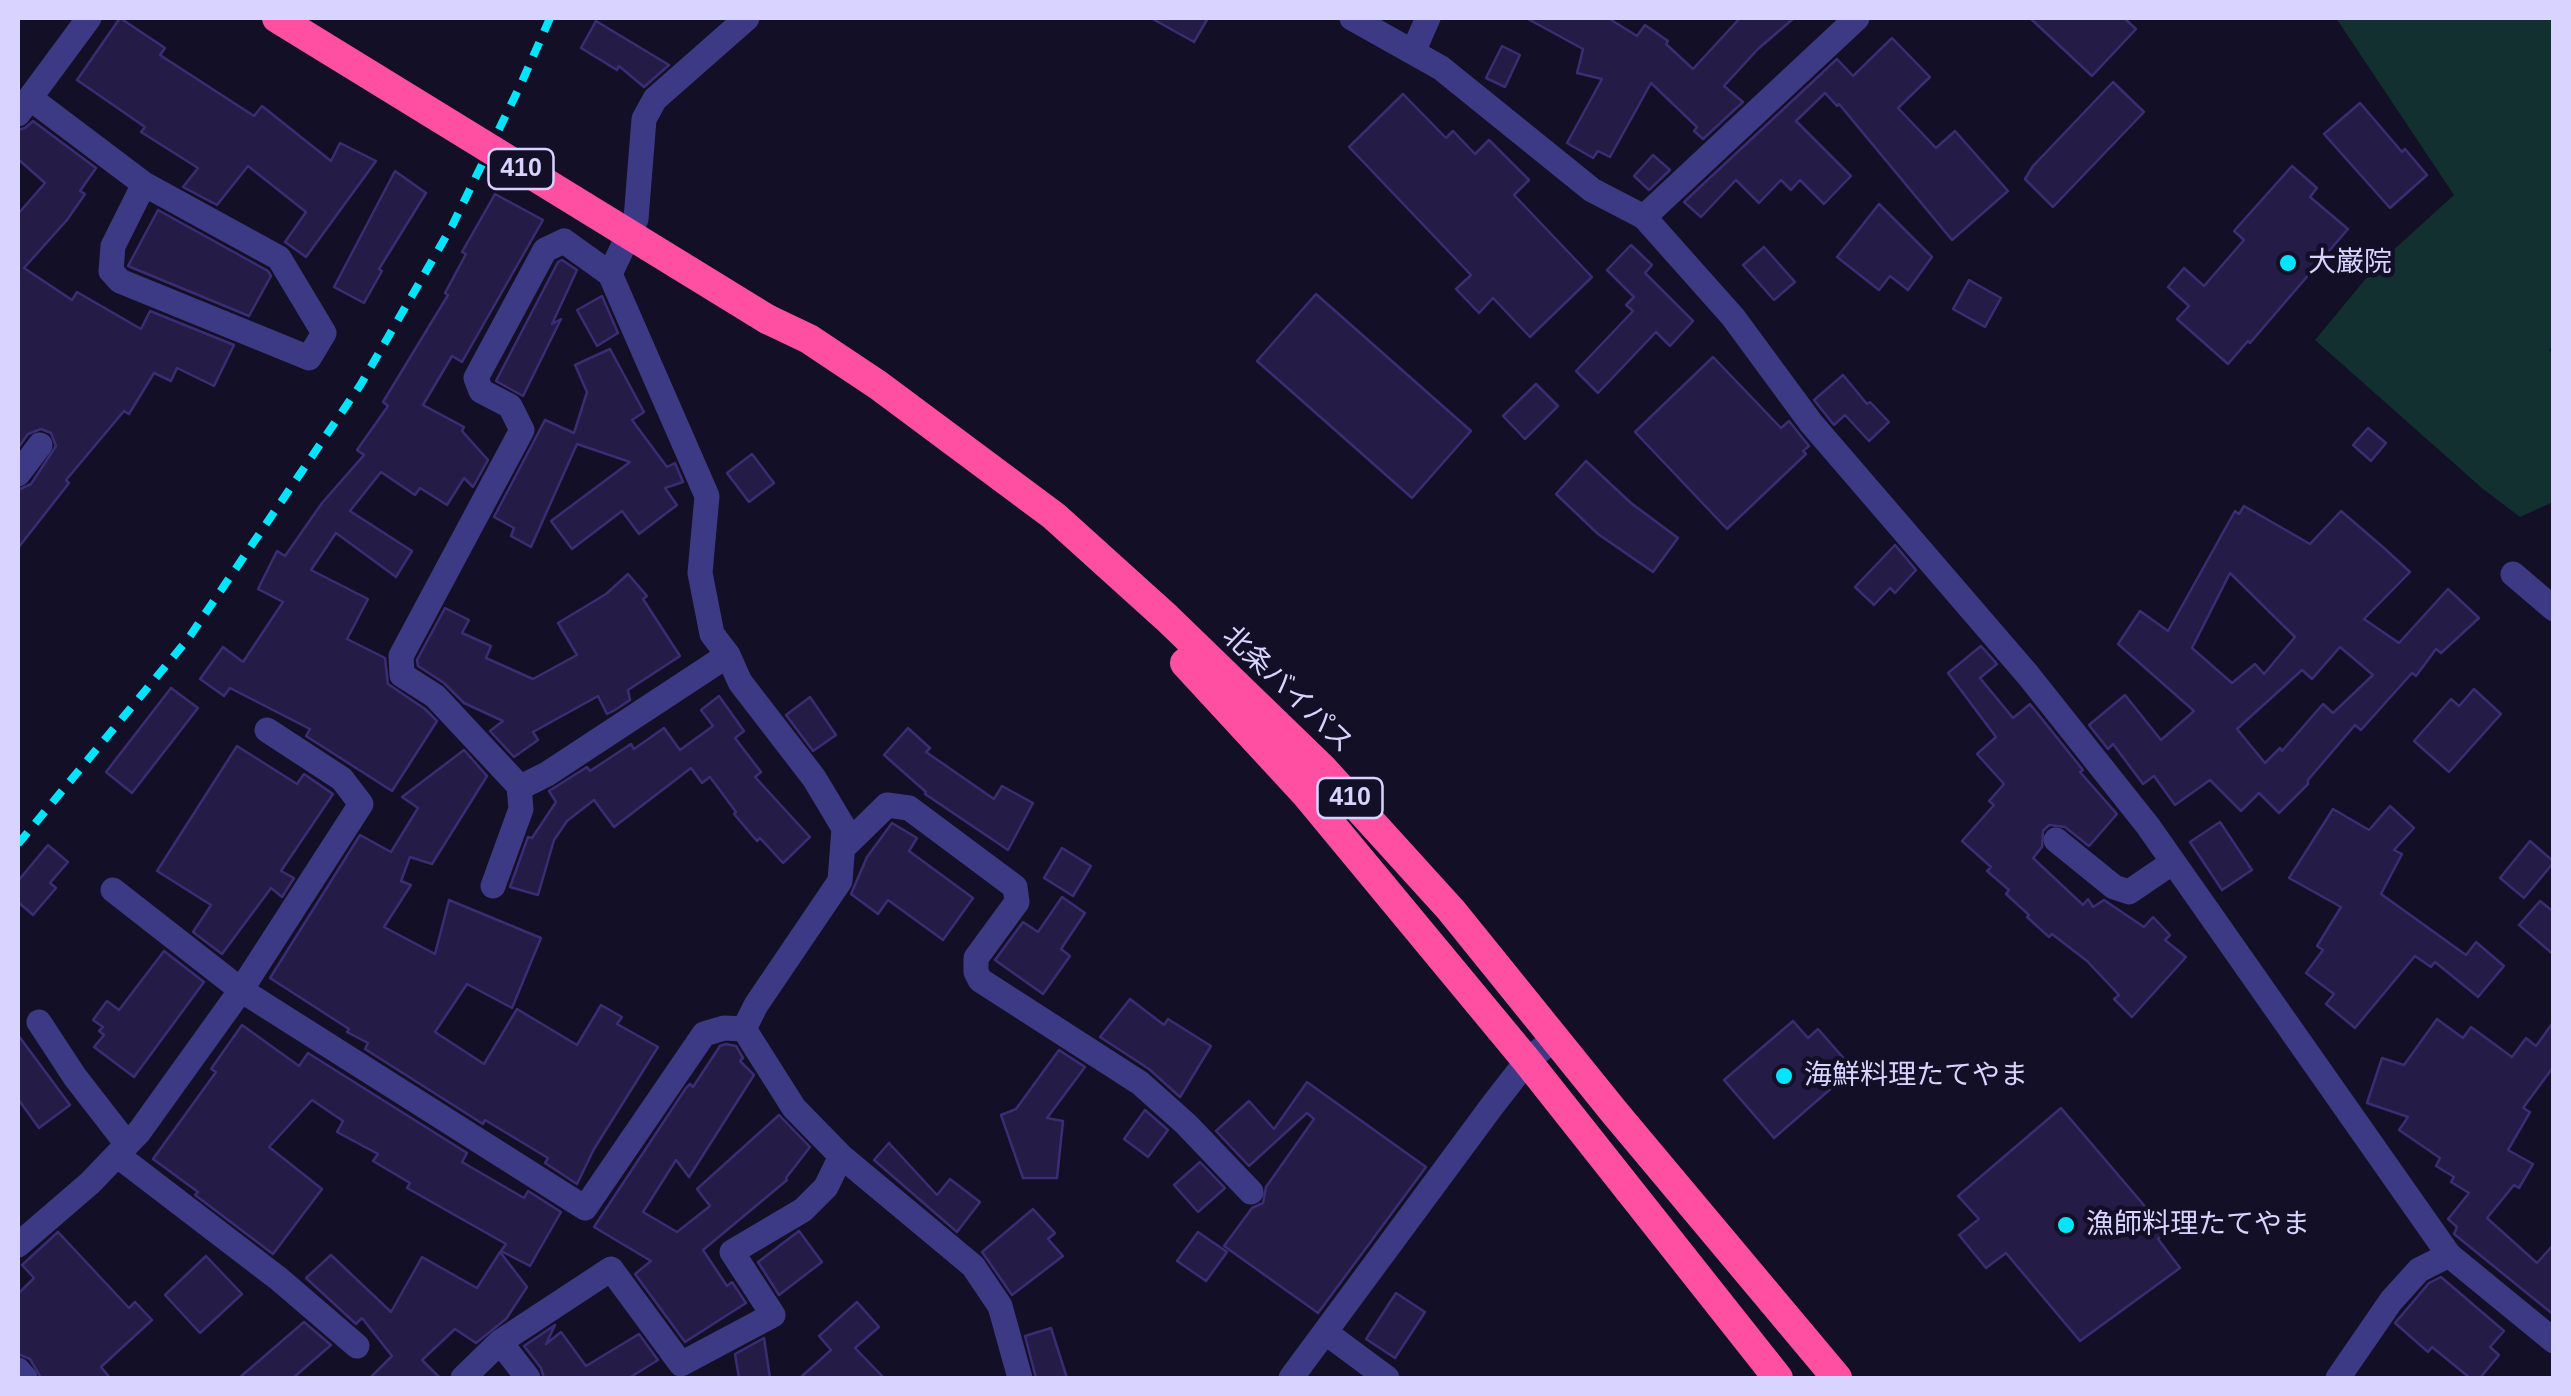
<!DOCTYPE html>
<html>
<head>
<meta charset="utf-8">
<style>
  body { margin:0 }
  #map { position:relative; width:2571px; height:1396px; overflow:hidden; background:#130f26; font-family:Arial,sans-serif }
  canvas { display:block }
  .frame { position:absolute; inset:0; border:20px solid #d9d4ff; pointer-events:none }
</style>
</head>
<body>
<div id="map">
<canvas width="2571" height="1396"></canvas>
<div class="frame"></div>
</div>
<script>
const g = document.querySelector('canvas').getContext('2d');
g.lineJoin = 'round';
function fill(path, color) {
  g.fillStyle = color;
  g.fill(path, 'evenodd');
}
function toPath(rows) {
  const path = new Path2D();
  for (const r of rows) {
    path.moveTo(r[0], r[1]);
    for (let i = 2; i < r.length; i += 2) path.lineTo(r[i], r[i + 1]);
  }
  return path;
}
function stroke(path, color, width, dash) {
  g.strokeStyle = color;
  g.lineWidth = width;
  g.lineCap = dash ? 'butt' : 'round';
  g.setLineDash(dash || []);
  g.stroke(path);
}
function drawText(font, color, halo, rows, align = 'center') {
  g.font = font + ' Arial,"Noto Sans JP",sans-serif';
  g.lineWidth = 9;
  g.setLineDash([]);
  g.textBaseline = 'middle';
  g.strokeStyle = halo;
  g.fillStyle = color;
  for (const [text, x, y, turn = 0] of rows) {
    g.save();
    g.translate(x, y);
    g.rotate((+turn || 0) * Math.PI / 180);
    g.textAlign = isNaN(turn) ? turn : align;
    if (halo) g.strokeText(text, 0, 0);
    g.fillText(text, 0, 0);
    g.restore();
  }
}
fill(toPath([
  [2336,18,2553,18,2554,347,2549,349,2554,357,2553,502,2520,517,2483,489,2315,340,2378,264,2454,195]
]), '#12302f');
const building = toPath([
  [120,18,165,48,160,55,254,116,262,106,331,161,340,143,376,161,306,257,285,242,306,212,248,166,217,205,183,187,198,168,141,132,145,127,77,80,120,18],
  [1151,18,1208,18,1194,42,1151,18],
  [1526,18,1608,18,1637,36,1645,25,1668,41,1666,44,1693,69,1740,18,1794,18,1758,49,1724,86,1743,102,1703,139,1694,131,1697,127,1651,83,1610,157,1598,151,1593,158,1567,143,1602,79,1577,73,1583,49,1526,18],
  [2030,18,2124,18,2136,29,2092,76,2030,18],
  [596,21,669,65,644,87,619,66,617,70,581,48,596,21],
  [1892,38,1930,77,1898,108,1936,148,1955,131,2008,191,1952,240,1839,104,1837,106,1825,93,1796,121,1851,176,1824,204,1800,180,1791,190,1781,180,1759,203,1736,180,1701,217,1684,202,1837,59,1853,76,1892,38],
  [1502,46,1520,55,1505,87,1486,78,1502,46],
  [2113,82,2144,112,2053,207,2025,179,2033,166,2113,82],
  [1403,94,1446,138,1453,131,1475,154,1489,140,1529,180,1514,195,1592,277,1530,337,1493,298,1479,313,1456,289,1471,275,1349,147,1403,94],
  [2360,103,2402,152,2405,149,2427,175,2390,208,2324,134,2360,103],
  [33,121,96,168,80,191,85,194,67,220,24,268,72,300,77,292,141,329,150,311,234,345,214,386,177,368,171,381,154,373,129,414,124,411,66,480,69,483,18,548,18,490,31,484,56,446,51,433,41,429,28,434,18,448,18,214,45,183,18,159,18,130,25,128,33,121],
  [1653,155,1670,170,1649,190,1634,176,1653,155],
  [2292,166,2317,188,2310,197,2348,229,2250,343,2248,341,2228,364,2177,319,2189,306,2168,287,2184,268,2204,286,2244,240,2234,231,2292,166],
  [395,171,426,193,379,269,382,271,364,303,334,287,395,171],
  [495,194,543,220,462,362,452,356,423,405,464,427,462,431,488,460,473,487,464,478,447,505,420,488,415,495,381,472,350,511,412,551,396,577,336,533,311,570,368,599,347,639,385,658,388,684,425,709,437,721,392,791,306,736,310,729,230,688,224,696,200,679,223,647,243,662,283,602,258,589,277,551,285,556,322,503,364,455,357,450,388,406,383,402,448,295,445,293,466,254,462,252,495,194],
  [1879,204,1932,257,1908,290,1890,276,1879,290,1837,257,1879,204],
  [158,210,268,271,271,276,249,316,128,266,158,210],
  [1631,245,1652,265,1645,273,1693,321,1670,346,1656,332,1598,393,1576,371,1633,311,1626,305,1634,297,1607,270,1631,245],
  [1764,247,1795,282,1774,300,1743,265,1764,247],
  [562,260,577,270,552,324,561,319,523,396,496,381,558,262,562,260],
  [1969,280,2001,298,1985,327,1953,309,1969,280],
  [1316,294,1471,431,1412,498,1257,361,1316,294],
  [602,296,618,333,597,346,577,310,602,296],
  [610,349,644,412,632,420,667,467,675,463,683,482,665,488,677,505,639,534,622,511,572,549,551,521,630,462,577,444,531,547,511,536,514,528,494,517,545,420,574,433,587,392,575,365,610,349],
  [1713,357,1781,428,1789,421,1809,446,1803,451,1806,454,1727,529,1635,432,1713,357],
  [1843,375,1867,404,1870,402,1889,422,1869,441,1845,415,1834,425,1814,400,1843,375],
  [1536,384,1558,406,1525,439,1503,416,1536,384],
  [2368,428,2386,443,2371,461,2353,445,2368,428],
  [752,454,774,483,749,502,727,473,752,454],
  [1586,461,1631,503,1678,538,1653,572,1598,534,1556,494,1586,461],
  [2244,506,2310,544,2341,511,2384,548,2410,572,2364,619,2399,643,2448,589,2479,618,2441,653,2436,649,2416,676,2412,673,2361,730,2355,725,2308,780,2308,784,2279,813,2259,793,2241,811,2210,780,2175,805,2154,776,2143,784,2113,744,2108,749,2089,725,2125,695,2161,740,2194,711,2118,644,2140,611,2168,631,2235,511,2239,514,2244,506],
  [2230,573,2295,637,2264,674,2255,664,2232,683,2192,648,2230,573],
  [2340,647,2373,675,2333,713,2323,704,2282,751,2280,748,2265,763,2237,729,2302,670,2312,679,2340,647],
  [1895,545,1916,570,1895,593,1890,588,1874,605,1855,587,1895,545],
  [628,574,647,596,643,599,680,656,628,690,630,700,615,710,607,714,598,696,533,732,538,740,514,757,490,731,503,721,464,703,444,683,418,666,417,660,445,608,469,620,462,633,491,646,486,658,533,679,577,655,558,623,606,594,628,574],
  [1981,646,1997,664,1980,678,2013,718,2030,704,2083,770,2080,772,2117,814,2089,846,2065,827,2049,825,2043,831,2042,847,2033,858,2083,905,2088,899,2093,907,2104,900,2144,927,2153,917,2170,935,2165,940,2186,957,2132,1017,2114,999,2119,995,2087,961,2052,934,2049,937,2027,917,2029,915,2006,894,2009,890,1987,871,1991,867,1962,841,1994,805,1989,801,2004,784,1977,754,1996,737,1948,673,1981,646],
  [171,688,198,708,132,793,106,772,171,688],
  [2474,689,2501,714,2449,772,2414,741,2451,699,2459,706,2474,689],
  [719,696,744,731,735,738,761,772,755,777,810,837,783,863,760,838,757,841,734,814,736,812,710,777,702,783,691,768,614,827,594,800,567,821,554,840,538,895,510,887,528,837,532,838,556,802,549,791,587,767,590,771,631,744,634,749,664,728,680,750,713,726,701,710,719,696],
  [810,697,836,735,813,751,786,715,810,697],
  [908,728,930,748,926,752,994,799,1002,786,1033,803,1008,850,925,794,926,792,884,755,908,728],
  [237,746,297,784,304,774,333,794,281,871,294,878,282,897,271,888,222,954,193,932,211,905,157,871,237,746],
  [464,750,487,776,432,864,410,857,401,881,411,885,384,927,435,954,449,900,541,938,512,1008,467,984,435,1032,484,1064,517,1009,577,1045,601,1005,622,1017,617,1024,658,1047,594,1149,577,1184,545,1163,548,1158,485,1120,483,1124,365,1049,368,1043,347,1032,349,1029,270,978,360,835,391,852,418,808,402,797,464,750],
  [2390,806,2414,828,2394,850,2402,854,2381,894,2466,955,2476,942,2504,966,2478,997,2435,962,2431,967,2415,956,2355,1028,2326,1004,2334,994,2306,973,2323,950,2317,946,2341,907,2289,878,2333,809,2369,830,2390,806],
  [2220,822,2252,870,2222,890,2190,842,2220,822],
  [892,823,917,838,909,851,973,898,943,940,888,900,878,914,851,894,867,857,892,823],
  [2530,841,2554,862,2524,898,2500,878,2530,841],
  [48,845,68,862,50,883,56,888,33,915,18,902,18,881,48,845],
  [1062,848,1091,866,1073,896,1044,878,1062,848],
  [1062,897,1085,913,1061,949,1070,956,1043,994,995,960,1023,922,1038,932,1062,897],
  [2540,901,2554,912,2554,955,2519,925,2540,901],
  [164,951,204,982,134,1077,94,1047,104,1035,99,1031,103,1027,93,1020,107,1001,119,1010,164,951],
  [1130,999,1164,1025,1168,1019,1211,1046,1180,1097,1149,1069,1100,1037,1130,999],
  [2437,1019,2463,1038,2471,1027,2512,1057,2526,1038,2536,1046,2554,1021,2554,1066,2523,1108,2530,1112,2508,1150,2533,1164,2519,1188,2514,1185,2487,1218,2537,1263,2554,1244,2554,1315,2454,1234,2457,1227,2448,1219,2469,1193,2451,1182,2454,1177,2436,1166,2440,1158,2399,1130,2408,1117,2367,1103,2382,1058,2404,1065,2437,1019],
  [1793,1021,1808,1038,1818,1029,1847,1062,1836,1072,1842,1079,1774,1138,1724,1080,1793,1021],
  [242,1025,299,1066,308,1053,467,1153,462,1162,524,1198,528,1191,561,1212,530,1266,501,1251,506,1244,407,1188,410,1183,373,1161,378,1154,337,1132,343,1121,312,1100,269,1147,322,1189,273,1254,195,1195,198,1192,153,1159,216,1072,211,1069,242,1025],
  [18,1035,70,1105,39,1128,18,1099,18,1035],
  [726,1044,736,1046,743,1058,740,1061,754,1075,689,1177,676,1160,643,1212,677,1232,710,1206,697,1189,779,1115,810,1147,786,1178,787,1180,703,1250,727,1286,732,1282,746,1303,685,1342,635,1274,651,1261,594,1227,686,1088,690,1084,693,1087,720,1046,726,1044],
  [1059,1050,1085,1067,1047,1118,1063,1121,1057,1178,1023,1178,1001,1115,1016,1109,1059,1050],
  [1307,1082,1426,1167,1318,1313,1224,1246,1252,1208,1263,1203,1266,1187,1314,1119,1307,1113,1249,1166,1216,1131,1249,1101,1274,1129,1307,1082],
  [2061,1108,2166,1231,2158,1239,2180,1268,2080,1341,2006,1253,1986,1268,1959,1235,1979,1219,1958,1196,2061,1108],
  [1145,1110,1168,1130,1148,1157,1124,1139,1145,1110],
  [889,1143,937,1195,950,1179,980,1202,957,1232,874,1160,889,1143],
  [1200,1162,1225,1188,1198,1212,1174,1185,1200,1162],
  [1033,1209,1055,1233,1048,1239,1063,1256,1012,1295,982,1252,1033,1209],
  [799,1231,822,1262,779,1295,758,1262,799,1231],
  [58,1232,129,1308,135,1302,152,1320,101,1367,110,1378,41,1378,30,1359,18,1354,18,1294,34,1278,22,1265,58,1232],
  [1198,1232,1227,1252,1206,1281,1177,1261,1198,1232],
  [500,1252,527,1287,506,1319,476,1343,455,1329,422,1360,440,1378,370,1378,392,1356,362,1318,356,1324,306,1278,331,1255,391,1312,422,1257,477,1288,500,1252],
  [206,1256,242,1294,200,1333,165,1295,206,1256],
  [2441,1277,2504,1331,2490,1347,2499,1355,2480,1378,2470,1378,2432,1347,2428,1352,2395,1323,2429,1283,2441,1277],
  [1396,1293,1425,1312,1395,1358,1366,1339,1396,1293],
  [857,1302,879,1327,855,1348,884,1378,800,1378,831,1350,819,1336,857,1302],
  [304,1322,331,1345,293,1378,239,1378,304,1322],
  [555,1325,546,1344,561,1332,586,1366,639,1334,658,1360,629,1378,544,1378,541,1368,524,1346,555,1325],
  [1051,1328,1067,1378,1036,1378,1025,1336,1051,1328],
  [764,1338,770,1378,739,1378,735,1354,764,1338]
]);
fill(building, '#241b47');
stroke(building, '#3b2d73', 2.5);
stroke(toPath([
  [1352,18,1441,68,1592,190,1644,217,1733,317,1811,423,2028,675,2148,826,2449,1255,2554,1341],
  [1413,52,1428,18],
  [30,98,144,184,279,258,324,333,309,358,120,281,111,271,113,246,144,184],
  [18,114,89,18],
  [1644,217,1857,18],
  [610,274,636,219,644,119,655,99,747,18],
  [18,474,40,445],
  [2513,574,2554,609],
  [519,788,547,774,728,655],
  [2056,840,2114,887,2129,892,2173,862],
  [843,848,887,805,909,808,1015,887,1017,902,976,958,976,972,980,980,1140,1083,1186,1124,1251,1192],
  [493,886,521,809,519,786,435,696,402,675,401,656,522,430,510,406,481,391,476,378,545,250,564,241,610,274,707,496,700,573,712,634,728,655,740,682,814,778,844,828,840,881,756,1005,744,1029],
  [113,890,241,990,585,1208,704,1034,724,1028,744,1029],
  [39,1022,75,1077,127,1144],
  [744,1029,794,1108,841,1156,973,1266,1000,1306,1020,1378],
  [117,1155,279,1279,357,1346],
  [18,1245,90,1183,139,1132,241,990,361,804,342,779,267,730],
  [1325,1332,1387,1378],
  [500,1342,528,1378],
  [18,1370,25,1378],
  [463,1378,500,1342,611,1269,681,1364,773,1315,732,1252,803,1210,826,1187,841,1156],
  [1291,1378,1492,1106,1527,1061,1555,1038],
  [2338,1378,2391,1301,2419,1270,2449,1255]
]), '#3d3a85', 25);
stroke(toPath([
  [767,319,809,339,878,385,1054,516,1167,618,1323,769,1451,910,1615,1113,1837,1378],
  [1185,663,1305,793,1527,1061,1778,1378]
]), '#ff4fa3', 30);
stroke(toPath([
  [18,844,188,639,361,384,452,226,521,84,550,18]
]), '#00e5ff', 8, [15, 12]);
stroke(toPath([
  [277,18,767,319]
]), '#ff4fa3', 30);
for (const [x, y, r, color] of [
  [2288,263,10,"#00e5ff"],
  [1784,1076,10,"#00e5ff"],
  [2066,1225,10,"#00e5ff"]
]) {
  const dot = new Path2D();
  dot.arc(x, y, r, 0, 2 * Math.PI);
  g.fillStyle = color;
  g.fill(dot);
  stroke(dot, '#130f26', 4);
}
for (const [x, y, w] of [
  [521,169,65],
  [1350,798,65]
]) {
  const box = new Path2D();
  box.roundRect(x - w / 2, y - 20, w, 40, 8);
  g.fillStyle = '#130f26';
  g.fill(box);
  stroke(box, '#d9d4ff', 2.5);
}
drawText('bold 25px', '#d9d4ff', null, [
  ["410",521,169],
  ["410",1350,798]
]);
drawText('28px', '#d9d4ff', '#130f26', [
  ["大巌院",2308,263],
  ["海鮮料理たてやま",1804,1076],
  ["漁師料理たてやま",2086,1225]
], 'left');
drawText('28px', '#d9d4ff', '#130f26', [
  ["北条バイパス",1287,690,44]
]);
</script>
</body>
</html>
